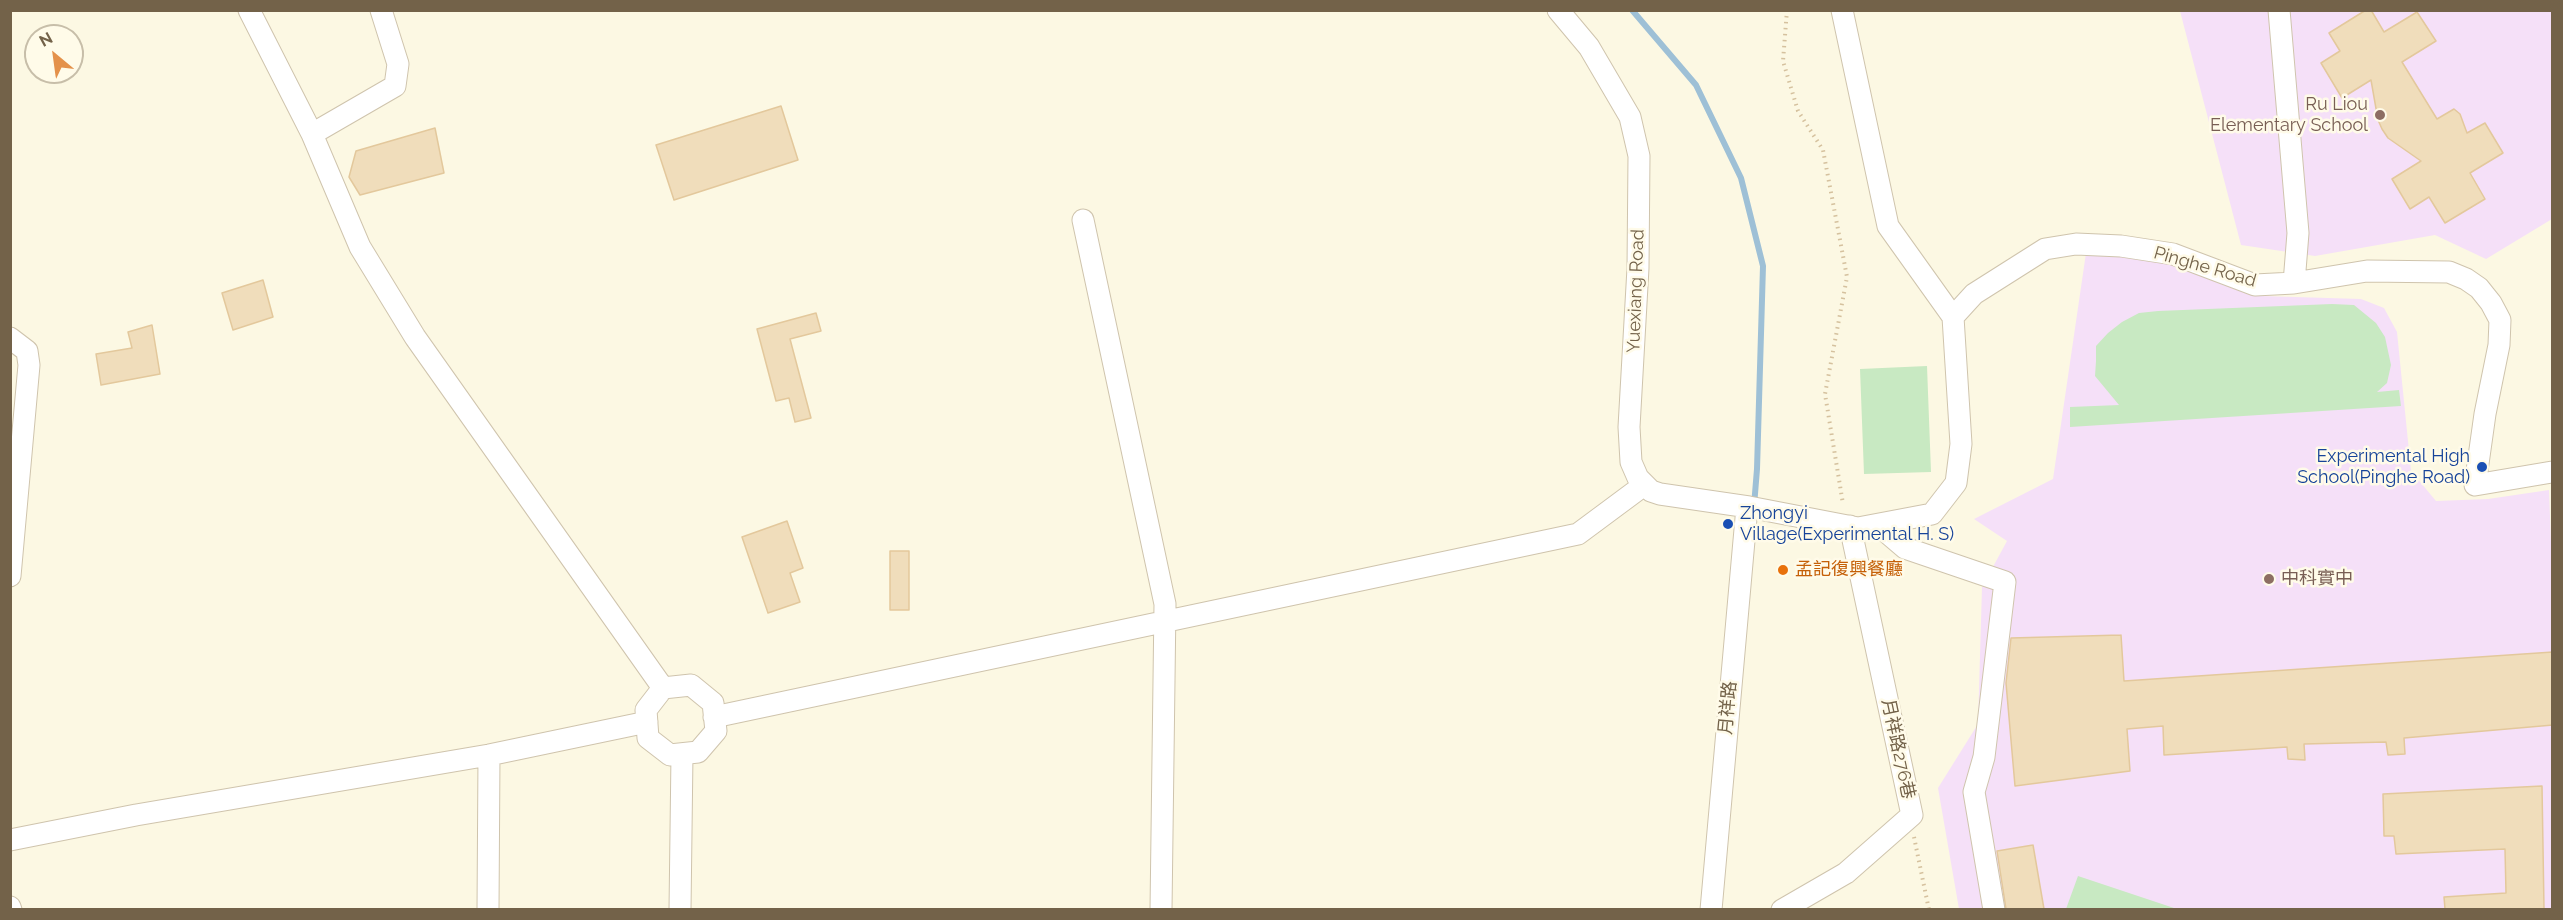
<!DOCTYPE html>
<html>
<head>
<meta charset="utf-8">
<style>
  body { margin:0 }
  #map { position:relative; width:2563px; height:920px; overflow:hidden; background:#fcf8e3; font-family:Raleway,sans-serif }
  canvas { display:block }
  .frame { position:absolute; inset:0; border:12px solid #736249; pointer-events:none }
  .north { position:absolute; left:24px; top:24px; width:60px; height:60px; box-sizing:border-box; background:#fffbe9; border:2px solid #c7bea9; border-radius:50%; rotate:331deg; font-size:16px; font-weight:700; line-height:24px; text-align:center; color:#736249 }
  .north::after { content:''; display:block; margin:auto; width:21px; height:27px; background:#e4914a; clip-path:polygon(50% 0,100% 100%,50% 72%,0 100%) }
</style>
</head>
<body>
<div id="map">
<canvas width="2563" height="920"></canvas>
<div class="frame"></div>
<div class="north">N</div>
</div>
<script>
const g = document.querySelector('canvas').getContext('2d');
g.lineJoin = 'round';
function fill(path, color) {
  g.fillStyle = color;
  g.fill(path, 'evenodd');
}
function toPath(rows) {
  const path = new Path2D();
  for (const r of rows) {
    path.moveTo(r[0], r[1]);
    for (let i = 2; i < r.length; i += 2) path.lineTo(r[i], r[i + 1]);
  }
  return path;
}
function stroke(path, color, width, dash) {
  g.strokeStyle = color;
  g.lineWidth = width;
  g.lineCap = dash ? 'butt' : 'round';
  g.setLineDash(dash || []);
  g.stroke(path);
}
function drawText(font, color, halo, rows, align = 'center') {
  g.font = font + ' Raleway,"Noto Sans TC",sans-serif';
  g.lineWidth = 5;
  g.setLineDash([]);
  g.textBaseline = 'middle';
  g.strokeStyle = halo;
  g.fillStyle = color;
  for (const [text, x, y, turn = 0] of rows) {
    g.save();
    g.translate(x, y);
    g.rotate((+turn || 0) * Math.PI / 180);
    g.textAlign = isNaN(turn) ? turn : align;
    if (halo) g.strokeText(text, 0, 0);
    g.fillText(text, 0, 0);
    g.restore();
  }
}
fill(toPath([
  [2180,11,2552,11,2552,219,2486,259,2435,235,2315,256,2241,245],
  [2086,253,2135,254,2199,270,2262,296,2361,299,2384,308,2397,332,2411,471,2436,501,2488,499,2549,490,2552,571,2552,909,1959,909,1938,788,1978,724,1982,587,2007,541,1974,519,2053,479]
]), '#f5e0f8');
fill(toPath([
  [2332,304,2354,305,2376,323,2385,337,2391,365,2387,383,2377,392,2399,390,2401,406,2070,427,2070,407,2119,405,2095,376,2096,361,2096,346,2108,333,2122,322,2139,313,2158,311],
  [1927,366,1931,472,1864,474,1860,369],
  [2078,876,2177,909,2066,909]
]), '#c8e9c2');
stroke(toPath([
  [1632,10,1696,85,1741,178,1763,266,1757,469,1754,506]
]), '#9ec0d6', 6);
const building = toPath([
  [2366,10,2371,10,2384,32,2417,12,2436,41,2402,62,2437,119,2454,109,2460,114,2467,133,2485,123,2503,153,2470,173,2485,199,2445,223,2429,197,2410,209,2392,179,2421,161,2388,138,2382,129,2378,120,2371,80,2342,98,2321,63,2340,51,2329,33,2366,10],
  [781,106,798,160,674,200,656,145,781,106],
  [435,128,444,173,360,195,349,177,356,151,435,128],
  [263,280,273,317,233,330,222,293,263,280],
  [816,313,821,331,790,339,811,418,795,422,789,398,776,401,757,329,816,313],
  [152,325,160,374,101,385,96,354,132,348,128,332,152,325],
  [787,521,803,568,790,573,800,602,768,613,742,537,787,521],
  [890,551,909,551,909,610,890,610,890,551],
  [2121,635,2124,681,2553,652,2553,725,2404,738,2405,754,2388,755,2386,742,2304,744,2305,760,2288,759,2287,747,2164,755,2163,726,2127,729,2130,771,2015,786,2006,683,2011,638,2121,635],
  [2542,786,2544,909,2445,909,2444,897,2506,893,2505,849,2396,854,2394,836,2384,836,2383,794,2542,786],
  [2033,845,2044,909,2006,909,1997,851,2033,845]
]);
fill(building, '#f0ddbb');
stroke(building, '#e3c89c', 1.5);
const minor = toPath([
  [249,10,312,134,360,247,415,337,663,688],
  [1558,10,1589,47,1630,117,1639,156,1638,268,1629,427,1631,462,1638,478,1651,491,1660,494,1749,507,1858,528,1932,514,1956,483,1961,444,1953,317,1974,294,2045,249,2076,244,2121,246,2173,254,2255,285,2294,283,2367,271,2449,272,2466,279,2479,288,2491,303,2500,320,2499,345,2485,414,2475,485,2552,472],
  [1842,10,1888,226,1953,317],
  [2279,10,2298,233,2294,283],
  [312,134,395,86,398,64,381,10],
  [1083,220,1165,604,1161,910],
  [10,338,27,351,29,365,10,576],
  [1878,525,1905,548,2005,582,1984,757,1974,792,1994,910],
  [691,685,713,703,716,731,698,752,670,755,648,738,646,710,663,688,691,685],
  [714,717,1578,534,1644,485],
  [10,840,136,815,489,755,647,722],
  [10,907,11,910],
  [488,910,489,755],
  [680,910,682,754],
  [1711,910,1747,507],
  [1782,910,1846,873,1912,815,1850,526]
]);
stroke(minor, '#cfc4ad', 23);
stroke(toPath([
  [1787,10,1783,61,1798,111,1823,150,1847,277,1825,394,1843,504],
  [1914,837,1929,910]
]), '#d5c19e', 4, [1.5, 4.5]);
stroke(minor, '#fff', 21);
for (const [x, y, r, color] of [
  [2380,115,6,"#8d6e63"],
  [2482,467,6,"#1a4fb4"],
  [1728,524,6,"#1a4fb4"],
  [1783,570,6,"#e8710a"],
  [2269,579,6,"#8d6e63"]
]) {
  const dot = new Path2D();
  dot.arc(x, y, r, 0, 2 * Math.PI);
  g.fillStyle = color;
  g.fill(dot);
  stroke(dot, '#fffbe9', 2);
}
drawText('18px', '#785e54', '#fffbe9', [
  ["Ru Liou",2368,105],
  ["Elementary School",2368,126],
  ["中科實中",2281,579,"left"]
], 'right');
drawText('18px', '#736249', '#fffbe9', [
  ["Pinghe Road",2205,267,16],
  ["Yuexiang Road",1636,291,-88],
  ["月祥路",1728,708,-85],
  ["月祥路276巷",1898,749,78]
]);
drawText('18px', '#164399', '#fffbe9', [
  ["Experimental High",2470,457],
  ["School(Pinghe Road)",2470,478],
  ["Zhongyi",1740,514,"left"],
  ["Village(Experimental H. S)",1740,535,"left"]
], 'right');
drawText('18px', '#c56008', '#fffbe9', [
  ["孟記復興餐廳",1795,570]
], 'left');
</script>
</body>
</html>
